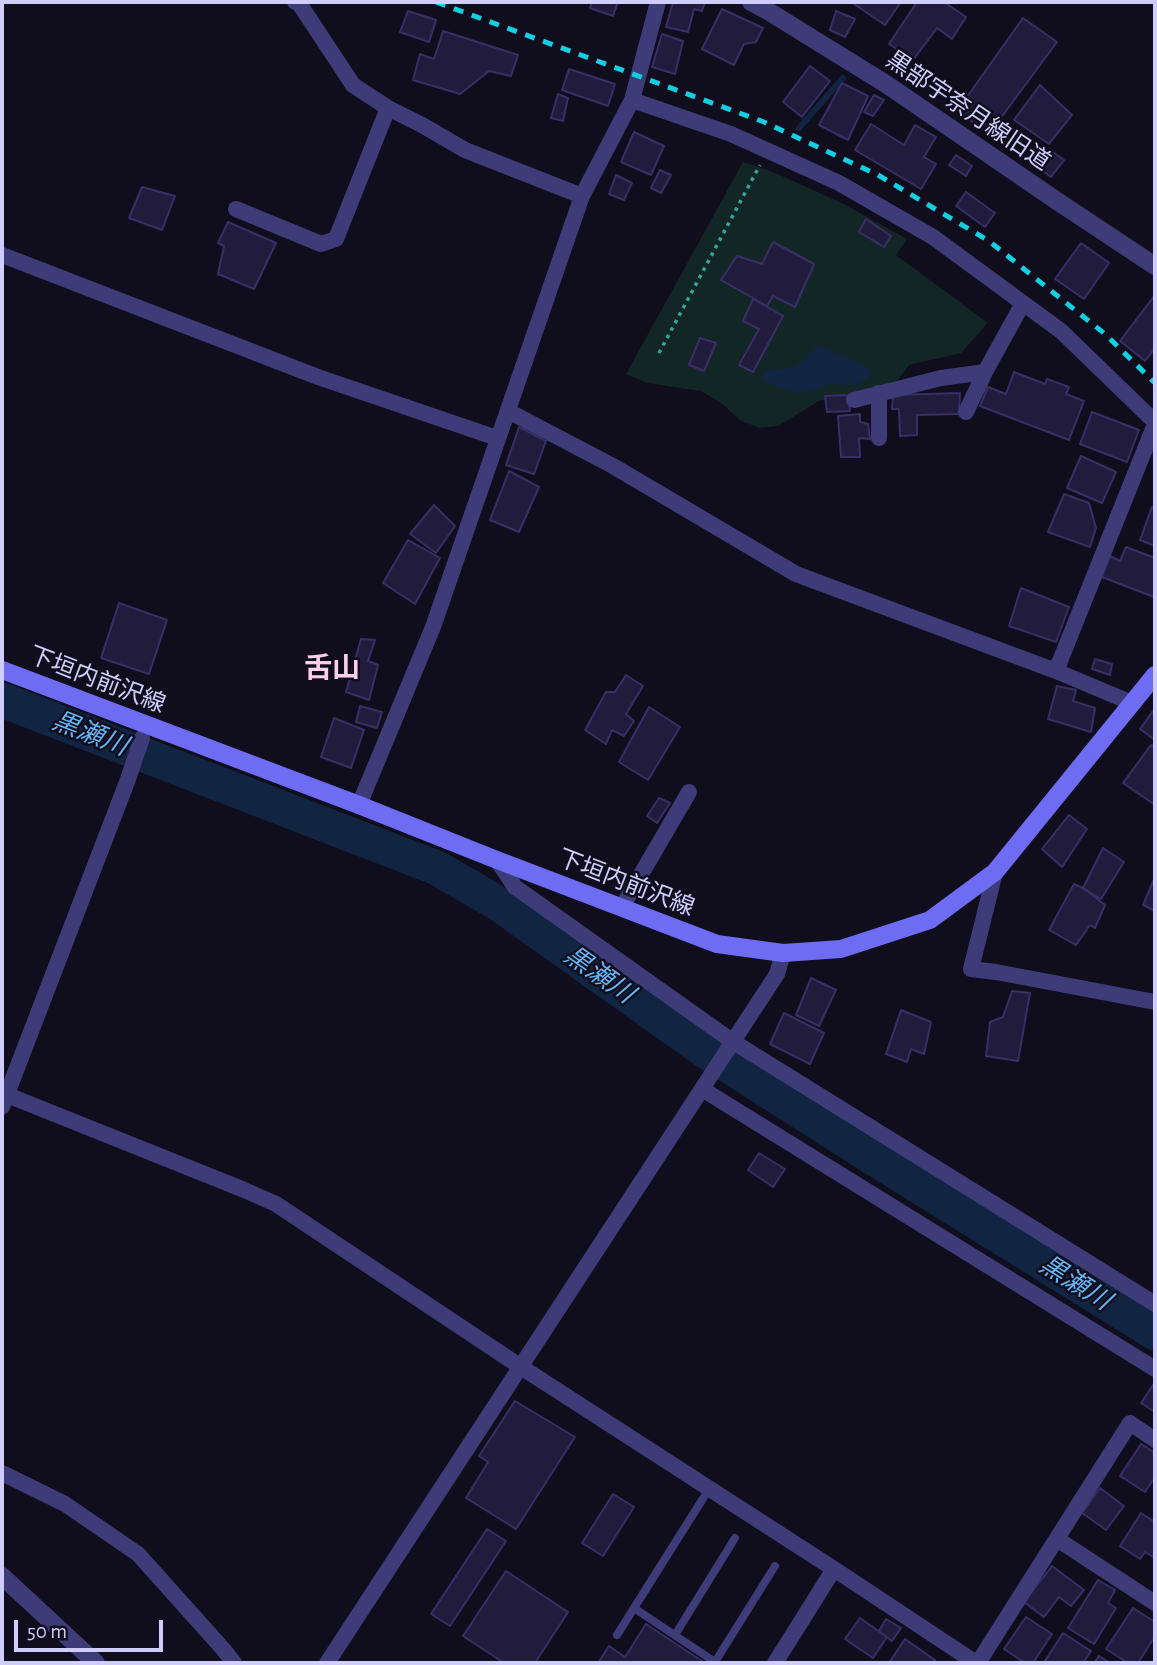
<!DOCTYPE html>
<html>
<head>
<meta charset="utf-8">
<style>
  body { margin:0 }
  #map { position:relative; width:1157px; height:1665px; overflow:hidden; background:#100d1d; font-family:"Alegreya Sans",sans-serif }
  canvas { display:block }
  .frame { position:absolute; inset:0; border:4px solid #d1cdfb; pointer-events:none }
  .scale { position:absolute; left:14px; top:1620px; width:149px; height:32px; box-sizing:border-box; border:4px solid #d1cdfb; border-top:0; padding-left:9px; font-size:21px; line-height:24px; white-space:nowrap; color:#d1cdfb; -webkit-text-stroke:5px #100d1d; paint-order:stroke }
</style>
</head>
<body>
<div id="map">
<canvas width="1157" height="1665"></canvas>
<div class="frame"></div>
<div class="scale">50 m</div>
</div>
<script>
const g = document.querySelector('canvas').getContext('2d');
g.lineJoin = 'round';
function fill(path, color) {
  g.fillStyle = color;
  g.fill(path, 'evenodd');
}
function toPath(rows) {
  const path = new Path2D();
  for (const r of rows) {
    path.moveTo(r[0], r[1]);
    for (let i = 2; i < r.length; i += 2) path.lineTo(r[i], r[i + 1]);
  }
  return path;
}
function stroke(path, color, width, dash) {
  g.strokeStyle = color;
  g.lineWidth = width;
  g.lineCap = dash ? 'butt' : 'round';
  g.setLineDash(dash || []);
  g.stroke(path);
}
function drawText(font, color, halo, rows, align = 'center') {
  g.font = font + ' "Alegreya Sans","Noto Sans JP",sans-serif';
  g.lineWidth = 5;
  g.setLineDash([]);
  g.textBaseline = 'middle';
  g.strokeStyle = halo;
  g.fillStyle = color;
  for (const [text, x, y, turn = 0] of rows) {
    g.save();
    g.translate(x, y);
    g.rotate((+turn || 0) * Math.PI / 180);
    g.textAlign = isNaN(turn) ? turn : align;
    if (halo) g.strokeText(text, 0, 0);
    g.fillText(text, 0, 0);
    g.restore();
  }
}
fill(toPath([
  [743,162,773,172,842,203,907,239,896,255,988,323,961,353,909,365,898,380,868,390,819,401,778,426,760,428,741,421,721,403,701,391,647,383,626,374]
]), '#112625');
fill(toPath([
  [818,345,865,366,870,370,868,379,854,386,832,383,818,389,796,393,770,384,762,378,764,372,794,367,803,361]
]), '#112542');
stroke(toPath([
  [799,128,843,78]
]), '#112542', 6);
stroke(toPath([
  [2,700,437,868,499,904,704,1050,875,1159,1155,1333]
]), '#112542', 35);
const building = toPath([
  [592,2,618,2,613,16,590,8,592,2],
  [673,2,705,2,702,11,694,9,688,32,666,27,673,2],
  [851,2,901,2,885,25,851,2],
  [917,2,944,2,966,17,952,39,937,28,913,60,889,44,917,2],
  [722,9,763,28,756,42,744,44,734,65,702,49,722,9],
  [408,11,436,20,429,42,400,32,408,11],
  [836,11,855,19,845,37,830,30,836,11],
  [1023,18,1057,42,989,134,957,111,1023,18],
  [443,31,518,55,511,76,489,71,460,94,413,80,420,54,434,59,443,31],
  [662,34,683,41,675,74,652,67,662,34],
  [810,66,830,81,802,117,783,102,810,66],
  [569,69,615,84,608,106,562,90,569,69],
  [842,83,868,96,848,140,819,125,842,83],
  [1040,85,1072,115,1049,144,1014,120,1040,85],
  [558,94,568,98,563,121,551,118,558,94],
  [874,95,884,100,873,116,864,112,874,95],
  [871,124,904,145,915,125,936,137,924,157,936,164,921,189,855,150,871,124],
  [634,132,664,146,651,175,621,162,634,132],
  [1053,152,1064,160,1051,177,1040,169,1053,152],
  [956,155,972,166,966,176,949,165,956,155],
  [660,170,671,175,661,193,651,188,660,170],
  [616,175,632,183,624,200,609,194,616,175],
  [142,187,175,196,162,230,129,218,142,187],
  [966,192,995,213,985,227,956,206,966,192],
  [866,219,891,236,884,247,859,232,866,219],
  [228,222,276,243,254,289,218,274,224,246,218,243,228,222],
  [773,242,814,264,795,307,773,296,767,306,721,280,737,256,762,264,773,242],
  [1081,243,1109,263,1084,299,1055,279,1081,243],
  [1155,295,1155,348,1145,361,1120,341,1155,295],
  [753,299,783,316,753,372,739,365,759,329,743,321,753,299],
  [700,338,716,343,704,371,689,365,700,338],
  [1014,372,1045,384,1047,379,1069,387,1066,394,1084,401,1069,440,980,406,988,387,1006,394,1014,372],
  [960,393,959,414,917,415,917,435,900,436,899,409,892,409,893,395,960,393],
  [848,395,850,411,827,412,825,396,848,395],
  [1092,412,1139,430,1127,462,1080,444,1092,412],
  [860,414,860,422,868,424,870,439,859,438,860,457,841,457,838,416,860,414],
  [519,427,546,441,534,474,506,465,519,427],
  [1081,456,1116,472,1102,503,1067,488,1081,456],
  [509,471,539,487,519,532,490,520,509,471],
  [1064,494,1089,503,1096,528,1090,547,1048,532,1064,494],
  [434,505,455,526,436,553,410,534,434,505],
  [1152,507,1155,508,1155,546,1140,540,1152,507],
  [408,540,440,558,415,604,383,583,408,540],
  [1126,547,1155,558,1154,597,1102,577,1110,556,1120,561,1126,547],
  [1021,588,1069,607,1056,642,1009,626,1021,588],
  [119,603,167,620,149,674,101,658,119,603],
  [361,639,375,640,368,661,378,665,369,700,346,692,361,639],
  [1095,659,1112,664,1110,675,1092,669,1095,659],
  [626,675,643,686,626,714,634,721,624,736,612,730,606,744,585,730,606,692,615,692,626,675],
  [1057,686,1076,690,1073,701,1095,708,1091,732,1048,719,1057,686],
  [360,706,382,712,377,728,356,722,360,706],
  [649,707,680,727,648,780,619,762,649,707],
  [1153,711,1155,713,1155,740,1140,729,1153,711],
  [334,718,364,730,351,768,321,757,334,718],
  [1151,745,1155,747,1155,805,1123,783,1151,745],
  [659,798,670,803,657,823,647,816,659,798],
  [1069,815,1087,829,1062,867,1042,849,1069,815],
  [1103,848,1124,862,1101,899,1083,888,1103,848],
  [1155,877,1155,911,1143,905,1155,877],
  [1074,884,1083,888,1105,905,1095,928,1090,925,1076,945,1049,930,1074,884],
  [811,978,836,990,819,1026,796,1015,811,978],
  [1012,991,1030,993,1018,1061,986,1056,990,1022,1003,1017,1012,991],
  [901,1010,931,1022,924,1054,911,1049,907,1062,886,1054,901,1010],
  [784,1013,824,1033,810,1064,770,1044,784,1013],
  [759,1153,785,1169,773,1187,748,1170,759,1153],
  [1155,1382,1155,1412,1141,1403,1155,1382],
  [515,1401,575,1437,516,1529,466,1498,488,1462,479,1456,515,1401],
  [1141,1444,1155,1453,1155,1477,1145,1492,1120,1476,1141,1444],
  [1100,1488,1124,1506,1106,1530,1082,1513,1100,1488],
  [613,1494,634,1507,603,1556,582,1543,613,1494],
  [1141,1513,1155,1522,1155,1558,1145,1552,1140,1559,1120,1546,1141,1513],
  [487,1529,506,1541,450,1626,431,1614,487,1529],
  [1052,1566,1084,1590,1071,1606,1059,1597,1044,1617,1024,1602,1052,1566],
  [506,1571,568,1612,535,1663,504,1663,463,1636,506,1571],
  [1098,1580,1115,1590,1108,1603,1116,1608,1094,1644,1068,1628,1098,1580],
  [1133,1608,1155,1622,1155,1636,1138,1663,1128,1663,1106,1649,1133,1608],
  [1026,1617,1052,1634,1033,1663,1025,1663,1004,1649,1026,1617],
  [860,1618,887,1637,873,1658,845,1639,860,1618],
  [886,1619,901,1628,892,1641,879,1631,886,1619],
  [646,1624,705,1663,598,1663,609,1646,625,1657,646,1624],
  [1063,1633,1091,1651,1083,1663,1048,1663,1045,1661,1063,1633],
  [905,1639,935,1660,933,1663,889,1663,905,1639],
  [1099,1656,1110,1663,1094,1663,1099,1656]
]);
fill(building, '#211b3c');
stroke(building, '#392f66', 2);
stroke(toPath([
  [659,353,760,165]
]), '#37a59d', 3.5, [3.5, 5]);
stroke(toPath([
  [634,1608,715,1662,775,1566],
  [617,1635,709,1489],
  [675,1635,735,1538]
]), '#3d3c78', 8);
stroke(toPath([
  [295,2,299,3,353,85,388,108,422,125,465,150,582,196],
  [632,100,731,134,839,183,933,237,1061,331,1155,422],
  [236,209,321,244,336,239,388,108],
  [2,255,318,377,497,438],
  [879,393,879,438],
  [854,400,941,378,985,372],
  [508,411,613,466,796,574,1056,671,1132,703],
  [966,412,985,372,1023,303],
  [1056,671,1155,424],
  [359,805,433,627,582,196,632,100,658,2],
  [497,860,515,887,732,1041,1155,1304],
  [995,872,971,969,996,972,1155,1002],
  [622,907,689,792],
  [702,1089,1155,1369],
  [2,1093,242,1189,276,1204,521,1367,834,1569,976,1663],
  [2,1107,127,782,142,738],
  [2,1473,65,1504,138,1554,224,1650,234,1663],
  [1057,1539,1155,1603],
  [327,1663,777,974,783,953],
  [775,1663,834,1569],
  [978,1663,1130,1423,1155,1440]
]), '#3d3c78', 16);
stroke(toPath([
  [751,2,768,11,886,84,1057,201,1155,266],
  [2,1576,96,1663]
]), '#3d3c78', 18);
stroke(toPath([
  [2,670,359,805,497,860,717,944,783,953,841,949,930,920,995,872,1155,675]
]), '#6d6cf3', 18);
stroke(toPath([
  [436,2,764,122,878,175,989,241,1105,334,1155,383]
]), '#12d0e2', 5, [10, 9]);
drawText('24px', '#d1cdfb', '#100d1d', [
  ["黒部宇奈月線旧道",968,111,34],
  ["下垣内前沢線",97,680,21],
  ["下垣内前沢線",626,883,21]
]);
drawText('italic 26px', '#64b3f2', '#100d1d', [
  ["黒瀬川",90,734,21],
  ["黒瀬川",599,975,35],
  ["黒瀬川",1075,1283,32]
]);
drawText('bold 28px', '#fbcfec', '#100d1d', [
  ["舌山",332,669]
]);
</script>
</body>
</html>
